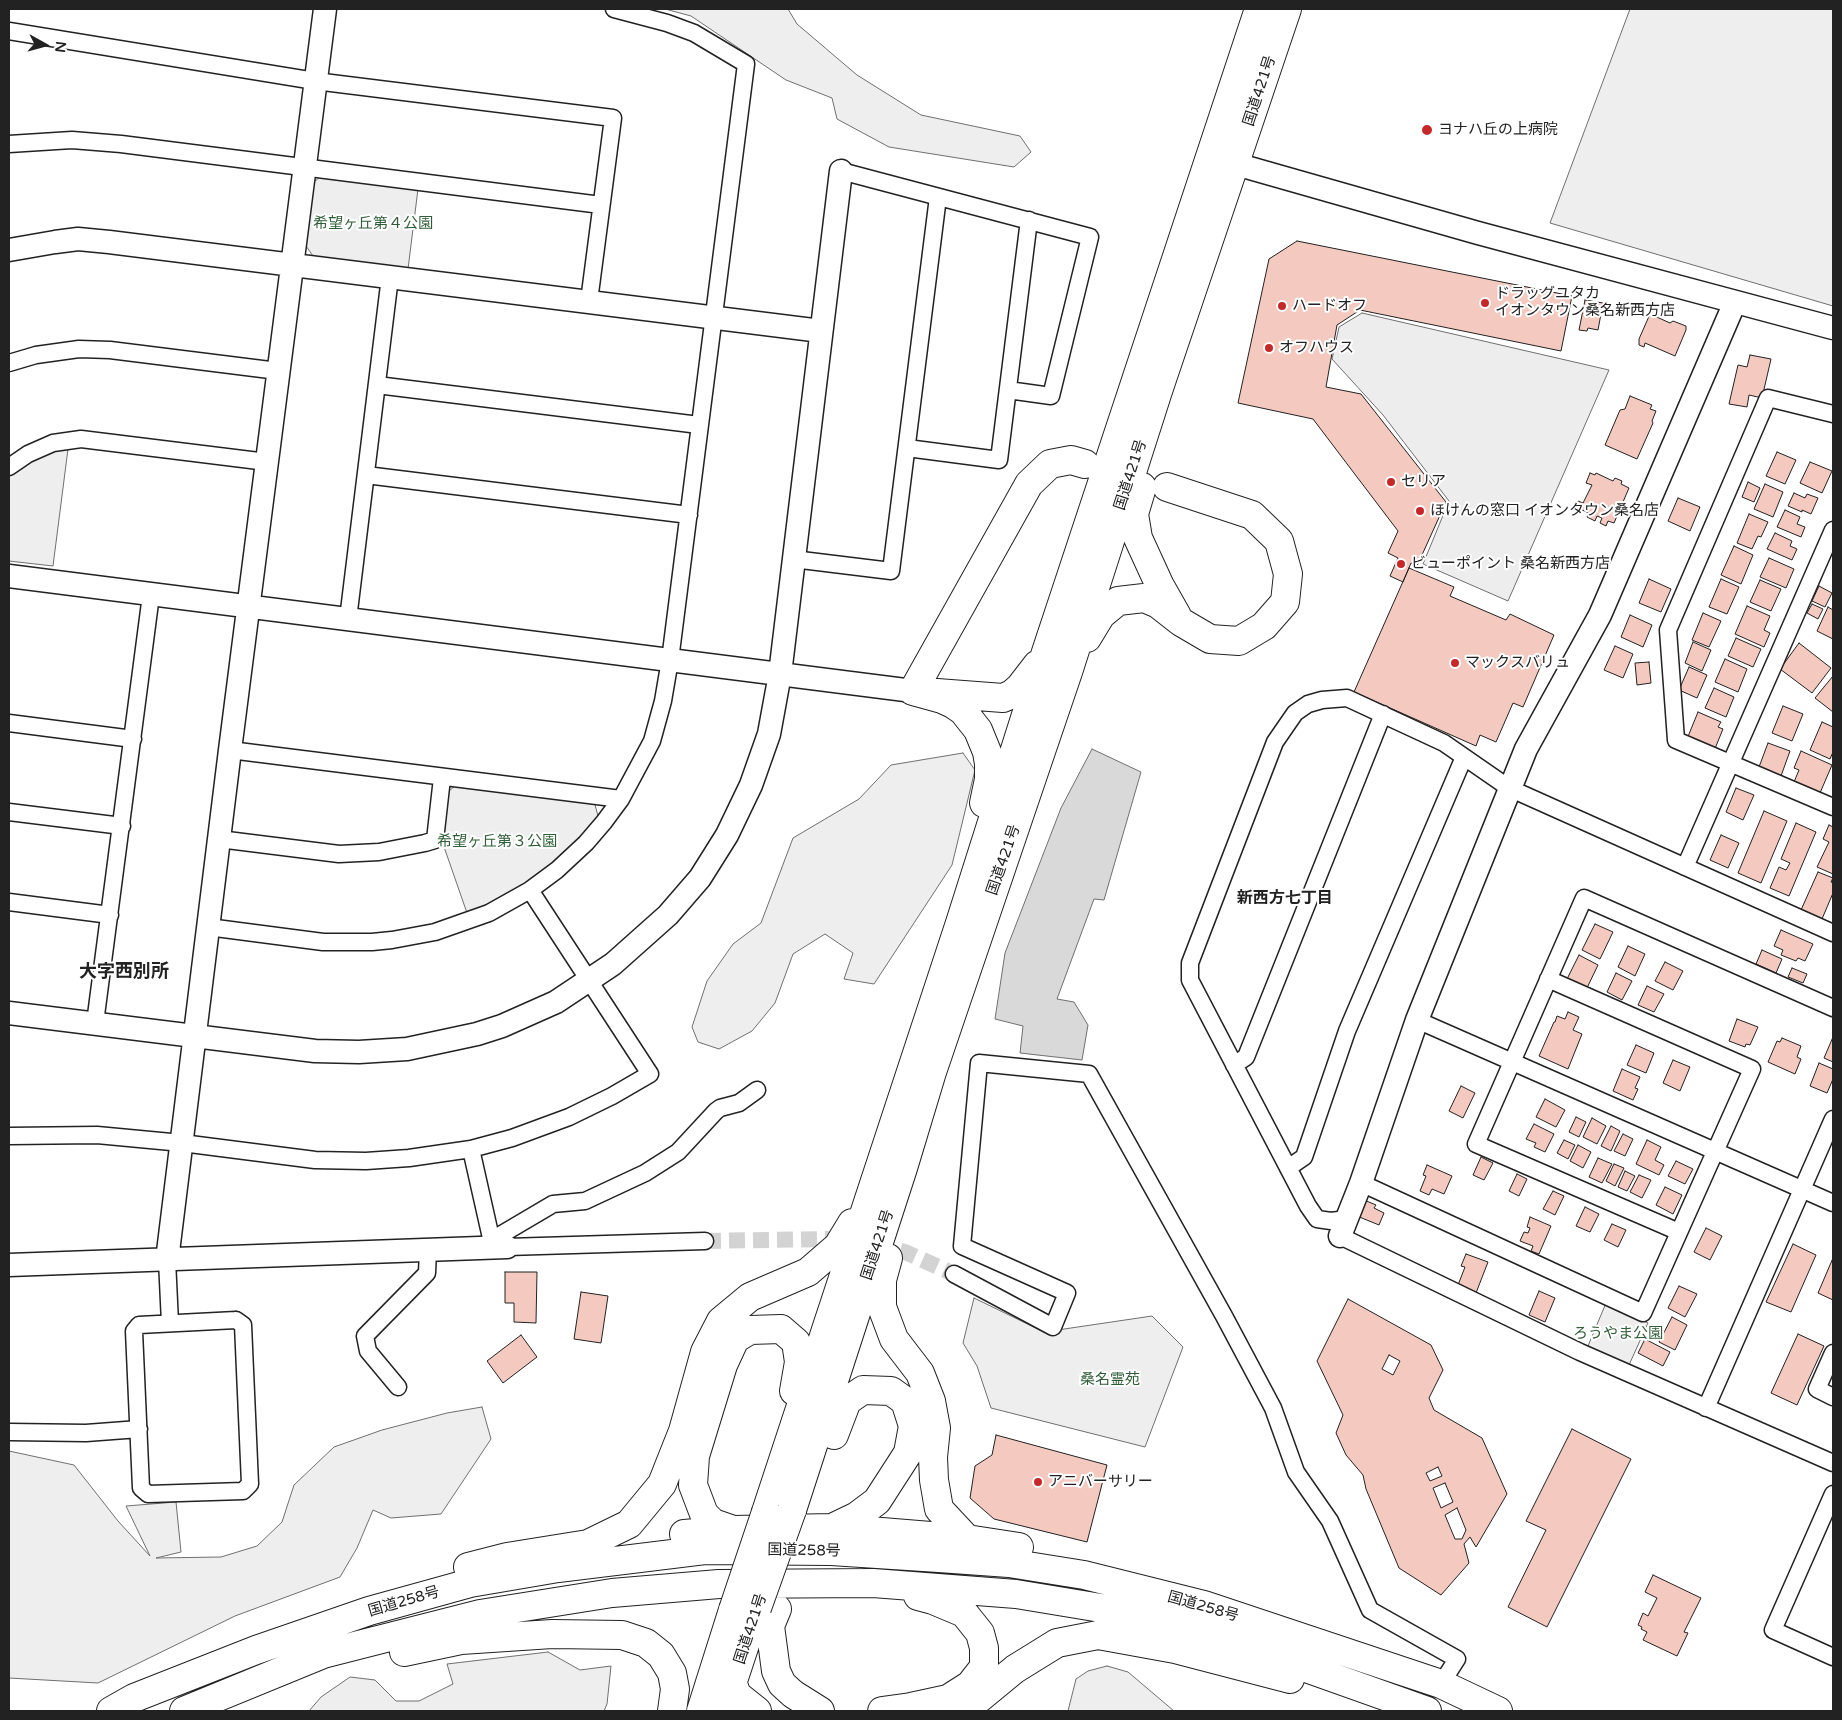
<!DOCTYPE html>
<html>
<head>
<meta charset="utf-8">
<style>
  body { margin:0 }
  #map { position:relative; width:1842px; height:1720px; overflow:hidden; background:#fff; font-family:"Varela Round",sans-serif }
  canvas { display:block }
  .frame { position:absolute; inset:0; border:10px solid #222; pointer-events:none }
  .north { position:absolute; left:20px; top:20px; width:50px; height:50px; -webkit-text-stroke:4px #fff; paint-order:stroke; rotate:97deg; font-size:14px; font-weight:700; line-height:20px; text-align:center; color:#222 }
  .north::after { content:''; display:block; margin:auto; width:18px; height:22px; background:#222; clip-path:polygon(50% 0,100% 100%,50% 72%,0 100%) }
</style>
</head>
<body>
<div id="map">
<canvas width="1842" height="1720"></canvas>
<div class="frame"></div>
<div class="north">N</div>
</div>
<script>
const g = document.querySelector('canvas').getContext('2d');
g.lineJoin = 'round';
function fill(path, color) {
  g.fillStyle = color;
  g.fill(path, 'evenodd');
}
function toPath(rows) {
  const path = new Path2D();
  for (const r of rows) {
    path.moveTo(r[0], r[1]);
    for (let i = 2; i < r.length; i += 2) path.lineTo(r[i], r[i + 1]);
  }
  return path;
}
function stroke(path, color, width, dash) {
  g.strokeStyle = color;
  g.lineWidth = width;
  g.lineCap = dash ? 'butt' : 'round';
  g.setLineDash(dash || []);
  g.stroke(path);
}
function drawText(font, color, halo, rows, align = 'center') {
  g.font = font + ' "Varela Round","Noto Sans JP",sans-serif';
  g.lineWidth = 4;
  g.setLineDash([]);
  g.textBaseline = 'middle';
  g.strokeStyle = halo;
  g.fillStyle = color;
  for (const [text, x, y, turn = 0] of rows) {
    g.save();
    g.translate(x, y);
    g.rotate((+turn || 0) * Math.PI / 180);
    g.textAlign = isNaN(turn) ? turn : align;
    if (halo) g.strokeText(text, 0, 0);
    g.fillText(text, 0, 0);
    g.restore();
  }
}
const green = toPath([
  [665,9,788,9,797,24,857,75,921,115,1020,136,1031,152,1014,167,889,147,837,119,832,98,786,80,691,16,665,9],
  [1630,9,1833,9,1833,306,1550,223,1630,9],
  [320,177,418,189,408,269,313,256,306,246,314,182,320,177],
  [68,449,53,566,9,561,9,476,42,454,68,449],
  [963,753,975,770,952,865,874,984,844,979,853,953,825,934,793,954,775,1003,752,1031,719,1049,698,1042,692,1027,707,981,733,944,761,923,793,838,859,799,891,765,963,753],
  [456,785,594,801,598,816,583,835,563,855,525,885,499,899,467,913,443,844,449,791,456,785],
  [974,1298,1044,1332,1152,1316,1183,1347,1145,1447,991,1408,977,1366,963,1343,974,1298],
  [1606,1303,1648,1323,1629,1365,1588,1346,1606,1303],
  [482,1407,491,1439,441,1514,391,1518,373,1510,357,1548,340,1577,235,1616,98,1683,9,1678,9,1451,74,1465,118,1521,150,1556,126,1506,176,1502,181,1552,156,1558,221,1557,257,1546,282,1522,294,1485,334,1447,382,1430,447,1413,482,1407],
  [548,1652,580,1670,611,1666,607,1704,604,1711,309,1711,321,1697,350,1677,375,1680,396,1701,419,1701,453,1684,447,1664,548,1652],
  [1107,1666,1128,1672,1174,1711,1068,1711,1076,1679,1088,1671,1107,1666]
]);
fill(green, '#eee');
stroke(green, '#6f6f6f', 1);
const parking = toPath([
  [1362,313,1609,370,1508,601,1423,564,1449,501,1383,415,1332,359,1339,327,1362,313]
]);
fill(parking, '#ededed');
stroke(parking, '#6f6f6f', 1);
const water = toPath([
  [1092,749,1141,772,1104,900,1094,899,1057,999,1074,1002,1088,1025,1082,1060,1020,1053,1023,1026,995,1019,1005,953,1061,808,1092,749]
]);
fill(water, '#d9d9d9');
stroke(water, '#6f6f6f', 1);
const building = toPath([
  [1297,241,1572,296,1561,351,1360,310,1337,325,1326,387,1361,394,1446,502,1417,566,1411,563,1403,582,1390,576,1398,558,1388,553,1398,531,1313,419,1238,403,1269,259,1297,241],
  [1585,300,1603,303,1598,330,1588,328,1587,331,1579,330,1585,300],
  [1650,314,1670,323,1673,321,1686,326,1686,330,1675,356,1645,343,1644,347,1639,345,1639,339,1650,314],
  [1750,355,1771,359,1762,398,1749,395,1747,407,1729,404,1738,365,1747,367,1750,355],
  [1630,396,1652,405,1650,409,1656,411,1652,421,1653,423,1637,459,1605,445,1620,410,1625,409,1630,396],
  [1777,452,1796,460,1785,484,1766,476,1777,452],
  [1810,462,1832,471,1822,493,1800,483,1810,462],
  [1590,473,1595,475,1596,473,1613,481,1615,478,1622,481,1621,484,1629,488,1614,523,1608,521,1606,526,1600,523,1602,518,1597,516,1595,521,1587,517,1589,513,1575,507,1578,501,1583,503,1592,485,1586,483,1590,473],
  [1748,482,1760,488,1754,502,1742,497,1748,482],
  [1765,484,1783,492,1773,517,1754,509,1765,484],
  [1794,493,1805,498,1807,494,1818,498,1811,514,1802,510,1802,512,1788,506,1794,493],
  [1678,498,1700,507,1690,531,1668,521,1678,498],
  [1785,510,1800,517,1797,524,1805,527,1801,537,1777,527,1785,510],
  [1749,514,1768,522,1761,537,1758,536,1752,549,1737,543,1749,514],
  [1775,533,1792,541,1790,546,1797,549,1792,560,1767,549,1775,533],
  [1734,546,1753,555,1741,584,1721,575,1734,546],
  [1769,558,1794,569,1786,588,1760,577,1769,558],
  [1409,568,1454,587,1450,596,1506,620,1510,614,1554,635,1523,707,1513,703,1496,742,1480,735,1476,746,1354,692,1409,568],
  [1649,579,1671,589,1661,612,1639,603,1649,579],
  [1721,579,1739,587,1727,614,1709,607,1721,579],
  [1760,580,1781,589,1771,611,1750,602,1760,580],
  [1819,586,1832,593,1825,607,1812,601,1819,586],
  [1812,604,1823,609,1818,619,1807,613,1812,604],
  [1747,606,1770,616,1764,630,1770,633,1764,647,1735,634,1747,606],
  [1828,607,1833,610,1833,639,1817,631,1828,607],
  [1703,613,1721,621,1709,647,1692,640,1703,613],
  [1630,615,1652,625,1643,647,1621,637,1630,615],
  [1736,638,1761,649,1753,667,1728,656,1736,638],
  [1693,642,1711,650,1702,671,1685,663,1693,642],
  [1799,643,1831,668,1812,693,1780,669,1799,643],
  [1615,646,1633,654,1623,678,1604,670,1615,646],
  [1725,659,1747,669,1738,692,1715,682,1725,659],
  [1649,662,1651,683,1637,685,1635,663,1649,662],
  [1689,667,1707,675,1697,698,1679,690,1689,667],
  [1833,676,1833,712,1815,698,1833,676],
  [1714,688,1734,697,1726,717,1705,708,1714,688],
  [1783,706,1803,714,1792,741,1772,733,1783,706],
  [1698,712,1721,722,1718,727,1723,729,1714,751,1687,739,1698,712],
  [1822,722,1833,727,1833,752,1830,759,1810,750,1822,722],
  [1768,743,1790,751,1781,776,1759,767,1768,743],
  [1801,751,1832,765,1820,793,1794,782,1799,770,1794,768,1801,751],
  [1736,788,1754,795,1743,820,1726,812,1736,788],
  [1764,811,1787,821,1761,883,1738,873,1764,811],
  [1796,823,1816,832,1789,896,1770,888,1779,867,1786,870,1790,863,1781,859,1796,823],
  [1829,825,1833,827,1833,874,1817,867,1829,842,1823,839,1829,825],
  [1721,835,1739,843,1728,868,1710,860,1721,835],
  [1818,872,1833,878,1831,882,1833,883,1833,893,1822,919,1801,910,1818,872],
  [1595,924,1613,932,1600,959,1582,950,1595,924],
  [1781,930,1813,944,1805,961,1798,958,1796,961,1781,955,1783,950,1774,946,1781,930],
  [1628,946,1645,954,1635,976,1618,967,1628,946],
  [1762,950,1782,959,1776,973,1756,964,1762,950],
  [1579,955,1598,965,1586,990,1566,981,1579,955],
  [1665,962,1683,971,1673,990,1655,981,1665,962],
  [1792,968,1807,974,1803,983,1788,977,1792,968],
  [1616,973,1632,981,1622,1000,1607,992,1616,973],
  [1647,986,1664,994,1654,1012,1638,1005,1647,986],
  [1568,1012,1579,1017,1573,1030,1582,1034,1568,1069,1539,1056,1554,1022,1555,1022,1557,1016,1565,1019,1568,1012],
  [1737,1019,1758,1027,1750,1045,1746,1044,1745,1047,1729,1041,1737,1019],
  [1833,1037,1833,1062,1824,1058,1833,1037],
  [1782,1038,1801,1046,1797,1057,1801,1059,1795,1074,1768,1062,1777,1041,1780,1042,1782,1038],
  [1636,1045,1654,1053,1646,1073,1627,1065,1636,1045],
  [1673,1060,1690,1067,1680,1091,1663,1083,1673,1060],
  [1819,1063,1833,1069,1833,1079,1827,1093,1810,1086,1819,1063],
  [1622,1069,1640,1077,1635,1088,1638,1089,1633,1100,1613,1091,1622,1069],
  [1461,1086,1475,1093,1463,1118,1449,1111,1461,1086],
  [1545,1099,1565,1110,1556,1127,1536,1117,1545,1099],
  [1576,1117,1586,1122,1579,1137,1569,1132,1576,1117],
  [1592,1118,1606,1126,1597,1144,1583,1137,1592,1118],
  [1534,1124,1554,1134,1545,1152,1534,1147,1536,1143,1526,1139,1534,1124],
  [1611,1126,1620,1131,1611,1151,1601,1146,1611,1126],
  [1623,1134,1633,1139,1625,1156,1614,1151,1623,1134],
  [1564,1140,1575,1145,1568,1159,1557,1153,1564,1140],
  [1647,1140,1661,1147,1655,1160,1664,1165,1659,1175,1636,1164,1647,1140],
  [1578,1145,1591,1152,1583,1168,1570,1161,1578,1145],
  [1481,1157,1493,1163,1484,1180,1473,1175,1481,1157],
  [1598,1158,1612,1164,1602,1183,1589,1177,1598,1158],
  [1676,1161,1693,1169,1685,1184,1668,1176,1676,1161],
  [1614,1164,1624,1168,1615,1186,1606,1181,1614,1164],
  [1427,1165,1452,1176,1444,1194,1432,1189,1429,1195,1420,1191,1426,1176,1423,1175,1427,1165],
  [1625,1171,1635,1176,1627,1191,1618,1187,1625,1171],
  [1517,1174,1527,1179,1519,1196,1509,1191,1517,1174],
  [1639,1175,1651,1180,1642,1198,1630,1192,1639,1175],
  [1665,1187,1682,1195,1673,1214,1656,1205,1665,1187],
  [1553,1191,1564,1196,1555,1215,1543,1209,1553,1191],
  [1364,1200,1376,1205,1374,1208,1384,1213,1379,1225,1357,1216,1364,1200],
  [1585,1207,1599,1214,1590,1232,1576,1226,1585,1207],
  [1530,1217,1551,1226,1539,1254,1531,1251,1533,1246,1520,1241,1524,1232,1528,1233,1530,1228,1527,1227,1530,1217],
  [1612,1224,1626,1230,1618,1247,1604,1240,1612,1224],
  [1706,1228,1722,1236,1710,1260,1694,1252,1706,1228],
  [1793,1244,1816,1255,1791,1312,1766,1302,1793,1244],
  [1466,1254,1488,1262,1476,1293,1458,1285,1465,1267,1461,1266,1466,1254],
  [1833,1258,1833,1300,1818,1293,1833,1258],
  [505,1272,537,1272,536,1323,514,1322,514,1303,505,1303,505,1272],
  [1679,1286,1697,1294,1685,1317,1668,1308,1679,1286],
  [1539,1291,1555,1298,1545,1322,1529,1315,1539,1291],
  [581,1292,608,1296,601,1343,574,1339,581,1292],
  [1348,1299,1431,1345,1443,1370,1429,1398,1434,1410,1482,1438,1507,1494,1476,1547,1470,1537,1464,1544,1469,1563,1441,1595,1399,1568,1366,1489,1363,1475,1346,1455,1336,1433,1343,1415,1317,1361,1348,1299],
  [1389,1355,1400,1361,1393,1375,1382,1369,1389,1355],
  [1438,1467,1442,1476,1430,1481,1426,1473,1438,1467],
  [1445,1483,1453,1502,1441,1508,1433,1488,1445,1483],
  [1457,1508,1466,1530,1462,1539,1455,1539,1445,1515,1457,1508],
  [1672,1317,1687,1325,1675,1350,1659,1342,1672,1317],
  [1798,1334,1824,1346,1797,1405,1771,1393,1798,1334],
  [521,1335,537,1357,503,1383,487,1361,521,1335],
  [1645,1339,1670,1352,1663,1366,1638,1353,1645,1339],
  [1572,1429,1631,1459,1547,1627,1508,1607,1546,1530,1526,1521,1572,1429],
  [996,1435,1107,1465,1087,1542,994,1519,970,1498,975,1466,992,1455,996,1435],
  [1653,1575,1701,1598,1684,1632,1688,1633,1677,1656,1643,1640,1647,1632,1641,1629,1642,1627,1638,1625,1643,1613,1648,1616,1657,1598,1645,1592,1653,1575]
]);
fill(building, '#f3c9c0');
stroke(building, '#222', 1);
stroke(toPath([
  [705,1241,826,1239,848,1240],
  [877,1245,905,1252,954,1274]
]), '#d3d3d3', 16, [16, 8]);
const street = toPath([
  [9,31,315,81,613,118,589,301],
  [9,144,72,140,121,144,601,205],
  [841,171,1090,237,1051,396,1008,390],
  [9,363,36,355,79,349,110,350,278,371],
  [377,385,699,425],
  [1833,414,1768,398,1668,630,1676,740,1833,807],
  [907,448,999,460,1029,220],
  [9,467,28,454,53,443,81,439,267,462],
  [366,475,689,515],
  [793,559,891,571,938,197],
  [348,619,390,277],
  [9,723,133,739],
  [230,750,621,799],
  [9,812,122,826],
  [219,839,339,854,379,852,425,843,435,840,442,778],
  [1685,867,1833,530],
  [9,902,110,915],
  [208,927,323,942,372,942,392,940,435,932,489,913,530,890,557,870,586,843,604,822,621,799,652,741,663,701,670,660,746,64,694,33,667,23,614,9],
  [1417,1020,1833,1203],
  [95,1023,151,595],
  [1234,1065,1246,1057,1383,714],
  [9,1136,97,1135,182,1143,315,1160,366,1161,409,1158,471,1149,512,1138,569,1117,612,1096,650,1074,530,890],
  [471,1149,493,1247],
  [1288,1168,1304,1157,1347,1031,1464,757],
  [1361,1183,1643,1313,1752,1069,1548,979],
  [1347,1219,1331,1221,1317,1219,1308,1206,1190,980,1190,963,1275,742,1295,713,1308,704,1322,700,1347,698,1444,743,1509,788,1833,933],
  [1679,1232,1476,1144,1584,898,1833,1008],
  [1340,1236,1580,1352,1833,1463],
  [492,1240,553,1204,585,1201,645,1173,678,1152,716,1111,720,1108,739,1103,757,1090],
  [507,1247,705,1241],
  [167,1260,170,1323],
  [954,1274,1053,1327,1067,1293,962,1246,979,1063,1089,1074,1224,1316,1273,1408,1296,1472,1330,1521,1370,1610,1457,1659,1441,1684],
  [236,1320,243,1325,250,1484,243,1491,148,1494,141,1488,134,1331,139,1325,236,1320],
  [1833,1353,1817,1389,1833,1397],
  [398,1387,368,1351,365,1336,427,1273,428,1249],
  [1706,1408,1833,1119],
  [9,1432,86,1433,139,1429],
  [1833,1494,1773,1630,1833,1657]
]);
const secondary = toPath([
  [1218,159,1478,233,1833,328],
  [9,250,55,242,78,239,109,242,821,331],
  [9,576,913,691],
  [9,1013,315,1051,359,1052,407,1049,477,1034,502,1026,556,1002,613,964,668,915,700,878,727,835,751,785,769,734,780,674,841,171],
  [1340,1236,1361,1183,1417,1020,1526,749,1600,615,1735,302],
  [167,1260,230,750,325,9],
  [9,1265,507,1247]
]);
const highway = toPath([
  [1142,487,1134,514,1138,538,1160,586,1177,616],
  [1087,638,1101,615,1118,601,1144,598,1158,604,1181,622,1210,639,1239,641,1264,626,1285,602,1288,574,1279,541,1252,515,1167,487],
  [913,691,1029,484,1050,464,1071,460,1085,464],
  [913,691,942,699,953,704,963,711,978,730,987,752,989,764,989,779,984,803],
  [937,693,1003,698,1012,694,1020,687,1037,665],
  [888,1258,882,1280,882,1307,894,1339,920,1373,931,1401,936,1428,933,1457,934,1480,939,1509,967,1539,1019,1547],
  [792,1510,903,1168,932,1072,1068,672,1158,391,1287,9],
  [766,1512,960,923,1046,652,1259,9],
  [833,1528,967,1539],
  [733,1530,713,1523,704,1514,693,1485,695,1456,723,1365,735,1339,750,1330,781,1329,796,1342,799,1362,794,1391],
  [684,1534,733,1530,832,1528,857,1516,877,1501,908,1453,913,1426,905,1401,891,1391,863,1390,847,1401,834,1435],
  [468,1567,507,1557,588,1544,629,1524,662,1484,683,1431,705,1352,721,1321,750,1297,808,1272,838,1246,852,1223],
  [777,1609,770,1626,776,1671,782,1684,793,1694,820,1711],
  [404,1652,461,1640,552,1634,622,1635,646,1643,661,1655,672,1673,675,1689,672,1711],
  [728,1671,737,1695,757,1711],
  [111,1711,134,1698,256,1650,369,1611,470,1583,558,1568,705,1550,831,1551,939,1558,1009,1563,1084,1575,1204,1605,1441,1684,1498,1711],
  [184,1711,323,1654,480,1614,612,1593,719,1584,873,1583,1016,1594,1131,1613,1236,1643,1427,1711],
  [701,1711,733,1610],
  [723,1711,757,1608],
  [882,1711,911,1707,948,1699,970,1685,984,1667,984,1648,980,1633,964,1613,933,1600,918,1596],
  [944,1711,970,1706,1015,1669,1057,1643,1098,1635,1175,1649,1290,1679]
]);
stroke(street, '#222', 19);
stroke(secondary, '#222', 25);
stroke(highway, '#222', 30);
stroke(street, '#fff', 16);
stroke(secondary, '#fff', 22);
stroke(highway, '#fff', 28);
const highwayBridge = toPath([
  [757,1608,792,1510],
  [733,1610,766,1512]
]);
stroke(highwayBridge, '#222', 30, []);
stroke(highwayBridge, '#fff', 28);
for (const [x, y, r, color] of [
  [1427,130,6,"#c62828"],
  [1485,303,5,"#c62828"],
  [1282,306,5,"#c62828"],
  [1269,348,5,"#c62828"],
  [1391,482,5,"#c62828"],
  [1420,511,5,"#c62828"],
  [1401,564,5,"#c62828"],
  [1455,663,5,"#c62828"],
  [1038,1482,5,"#c62828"]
]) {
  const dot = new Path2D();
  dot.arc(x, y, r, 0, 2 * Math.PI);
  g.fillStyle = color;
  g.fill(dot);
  stroke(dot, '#fff', 2);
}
drawText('15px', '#222', '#fff', [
  ["国道421号",1260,91,-72],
  ["国道421号",1131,475,-72],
  ["国道421号",1004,860,-71],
  ["国道421号",878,1245,-72],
  ["国道258号",804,1551,1],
  ["国道258号",404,1602,-16],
  ["国道258号",1203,1607,16],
  ["国道421号",751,1629,-72]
]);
drawText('15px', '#222', '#fff', [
  ["ヨナハ丘の上病院",1438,130],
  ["ドラッグユタカ",1495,294],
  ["イオンタウン桑名新西方店",1495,311],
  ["ハードオフ",1292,306],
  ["オフハウス",1279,348],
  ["セリア",1401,482],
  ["ほけんの窓口 イオンタウン桑名店",1430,511],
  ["ビューポイント 桑名新西方店",1411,564],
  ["マックスバリュ",1465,663],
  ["アニバーサリー",1048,1482]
], 'left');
drawText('15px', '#2f5e38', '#fff', [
  ["希望ヶ丘第４公園",373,224],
  ["希望ヶ丘第３公園",497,842],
  ["ろうやま公園",1618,1334],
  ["桑名霊苑",1110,1380]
]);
drawText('bold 16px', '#222', '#fff', [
  ["新西方七丁目",1285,899]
]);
drawText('bold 18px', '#222', '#fff', [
  ["大字西別所",124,972]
]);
</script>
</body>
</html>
